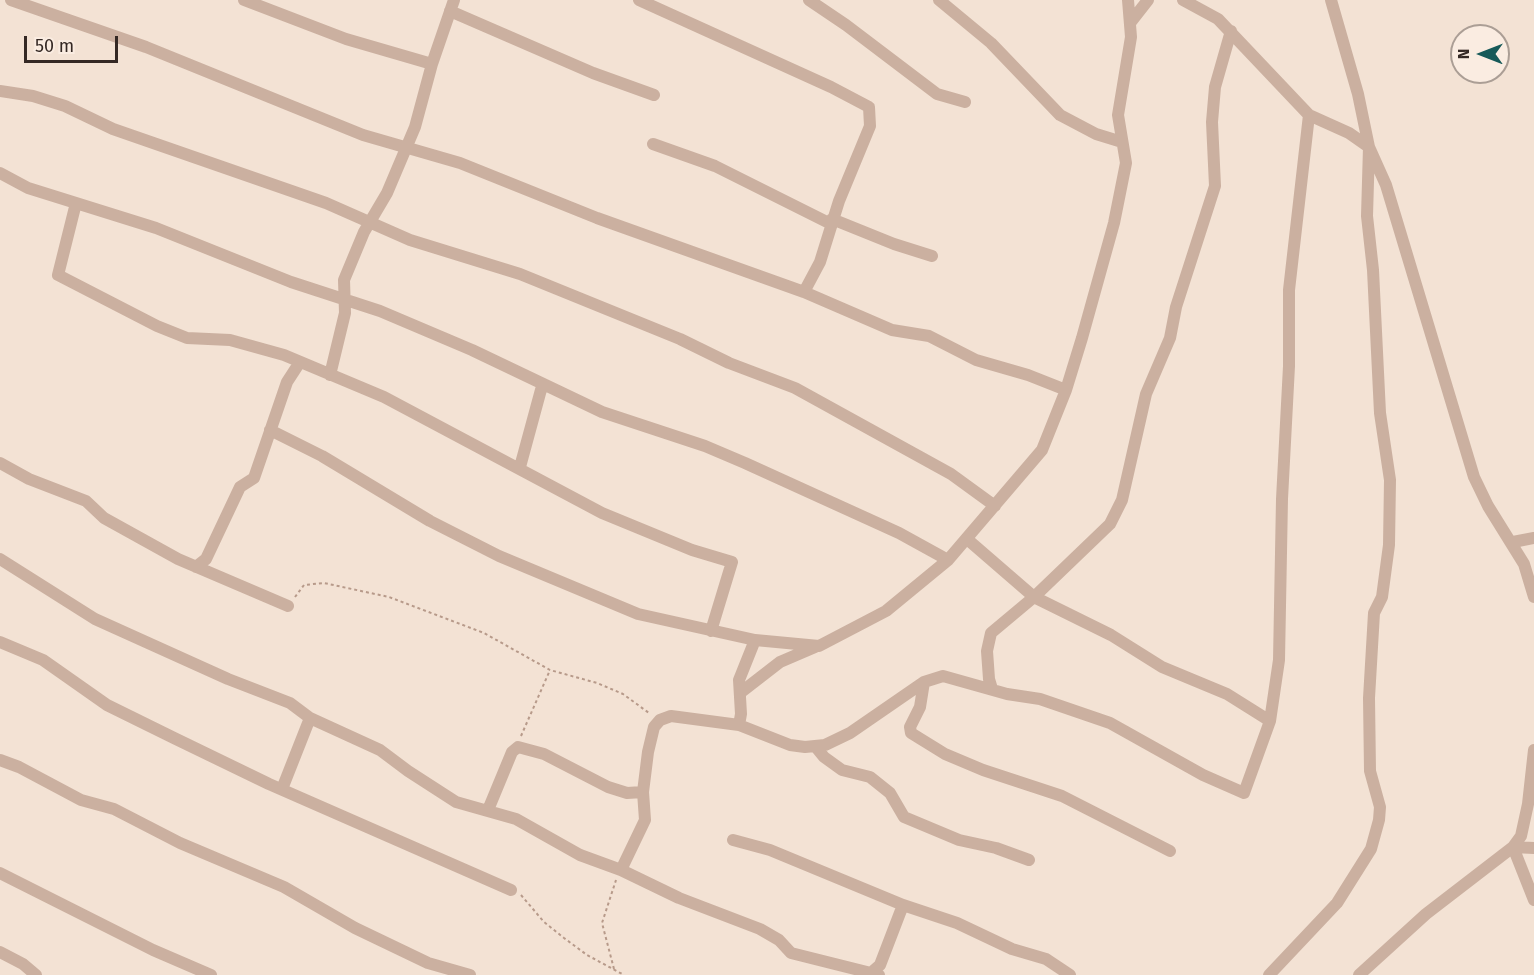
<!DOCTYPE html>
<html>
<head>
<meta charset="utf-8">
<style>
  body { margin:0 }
  #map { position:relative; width:1534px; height:975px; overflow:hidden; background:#f3e2d4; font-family:"Fira Sans",sans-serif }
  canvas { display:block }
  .north { position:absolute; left:1450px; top:24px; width:60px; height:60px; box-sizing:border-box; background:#faece1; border:2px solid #ab9e95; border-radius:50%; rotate:270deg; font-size:16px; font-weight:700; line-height:24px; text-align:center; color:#342824 }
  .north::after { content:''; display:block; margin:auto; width:21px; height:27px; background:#165958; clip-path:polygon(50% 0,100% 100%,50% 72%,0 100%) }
  .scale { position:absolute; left:24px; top:36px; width:94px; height:27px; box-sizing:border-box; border:3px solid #342824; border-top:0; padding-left:8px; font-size:18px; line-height:21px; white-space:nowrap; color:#342824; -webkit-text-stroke:4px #faece1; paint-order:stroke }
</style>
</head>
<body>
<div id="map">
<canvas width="1534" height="975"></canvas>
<div class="north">N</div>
<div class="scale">50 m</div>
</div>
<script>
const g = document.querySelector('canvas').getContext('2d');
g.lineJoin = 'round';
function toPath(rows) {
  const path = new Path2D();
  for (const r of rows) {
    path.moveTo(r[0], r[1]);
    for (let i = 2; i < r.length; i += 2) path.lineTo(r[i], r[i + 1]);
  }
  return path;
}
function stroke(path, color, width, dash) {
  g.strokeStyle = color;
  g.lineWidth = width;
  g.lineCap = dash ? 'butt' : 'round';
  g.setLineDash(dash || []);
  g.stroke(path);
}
stroke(toPath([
  [295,597,304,585,324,583,389,597,484,633,550,670,597,683,623,694,649,713],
  [521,736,550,670],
  [521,895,544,922,564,938,587,955,624,975],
  [614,969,602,923,616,880]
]), '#b79a8a', 2, [3, 3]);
stroke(toPath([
  [11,0,146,47,363,135,460,163,597,218,804,292,892,330,929,336,976,360,1028,375,1066,390],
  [244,0,346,39,432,64],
  [639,0,831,87,869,107,870,126,839,201,820,262,804,292],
  [809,0,846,25,937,94,965,102],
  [939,0,991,43,1060,115,1096,134,1122,142],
  [1183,0,1218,19,1309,115,1349,133,1369,147,1367,216,1373,270,1380,413,1390,480,1389,545,1382,597,1374,613,1369,698,1370,771,1380,807,1379,820,1371,849,1337,903,1269,975],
  [1331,0,1358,94,1369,147,1386,185,1474,477,1488,506,1524,564,1534,597],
  [450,11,593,73,654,95],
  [1130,23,1148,0],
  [0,91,33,96,65,106,113,129,326,203,410,240,520,274,680,339,729,363,795,388,951,474,995,506],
  [653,144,715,166,831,224],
  [0,173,28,188,156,228,291,282,380,311,472,350,602,412,705,446,745,463,899,533,948,560],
  [76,203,58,275,157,326,187,338,230,340,284,355,384,397,602,513,692,550,732,562,711,631],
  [832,219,894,244,932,256],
  [330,375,345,313,344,280,364,232,387,193,415,127,432,64,454,0],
  [270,430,322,456,430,521,499,556,638,614,755,640],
  [0,463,29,479,86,501,104,518,178,559,288,606],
  [520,467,542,386],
  [967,539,1034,597,1111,635,1162,667,1227,694,1270,721],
  [1513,542,1534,538],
  [0,559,95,619,228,679,290,703,310,718,380,750,408,771,456,802,516,819,580,855,621,870,679,898,760,929,779,940,791,953,879,975],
  [196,567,206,559,240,487,254,478,287,382,300,362],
  [0,642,43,660,107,705,174,738,269,784,511,890],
  [924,682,920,707,910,727,911,733,945,754,983,770,1062,796,1170,851],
  [992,689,989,679,987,651,991,633,1034,597,1110,524,1122,500,1146,394,1170,338,1176,307,1215,186,1212,122,1215,87,1231,31],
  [740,693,780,662,815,647],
  [739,725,741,714,739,680,755,640,819,646,886,611,948,560,1042,450,1066,390,1082,338,1114,223,1126,163,1118,115,1131,37,1128,0],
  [815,746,824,757,842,770,870,777,890,793,904,817,959,840,996,848,1029,860],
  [0,760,19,767,81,800,114,809,180,843,284,887,355,928,428,963,470,975],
  [282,789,310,718],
  [488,810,512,752,518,747,544,754,608,787,627,793,643,792],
  [733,840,770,850,903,905,957,923,1012,949,1046,959,1070,975],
  [1534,848,1513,847,1534,900],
  [621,870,645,820,643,792,648,752,654,727,660,720,671,716,739,725,790,745,805,747,825,745,850,733,924,682,943,676,1007,694,1040,699,1110,723,1203,775,1244,793,1270,721,1279,660,1282,499,1289,366,1289,290,1309,115],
  [0,873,153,950,211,975],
  [0,952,23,964,36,975],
  [872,972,880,965,903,905],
  [1359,975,1426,914,1513,847,1521,836,1528,804,1534,750]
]), '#cbb0a0', 12);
</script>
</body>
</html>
